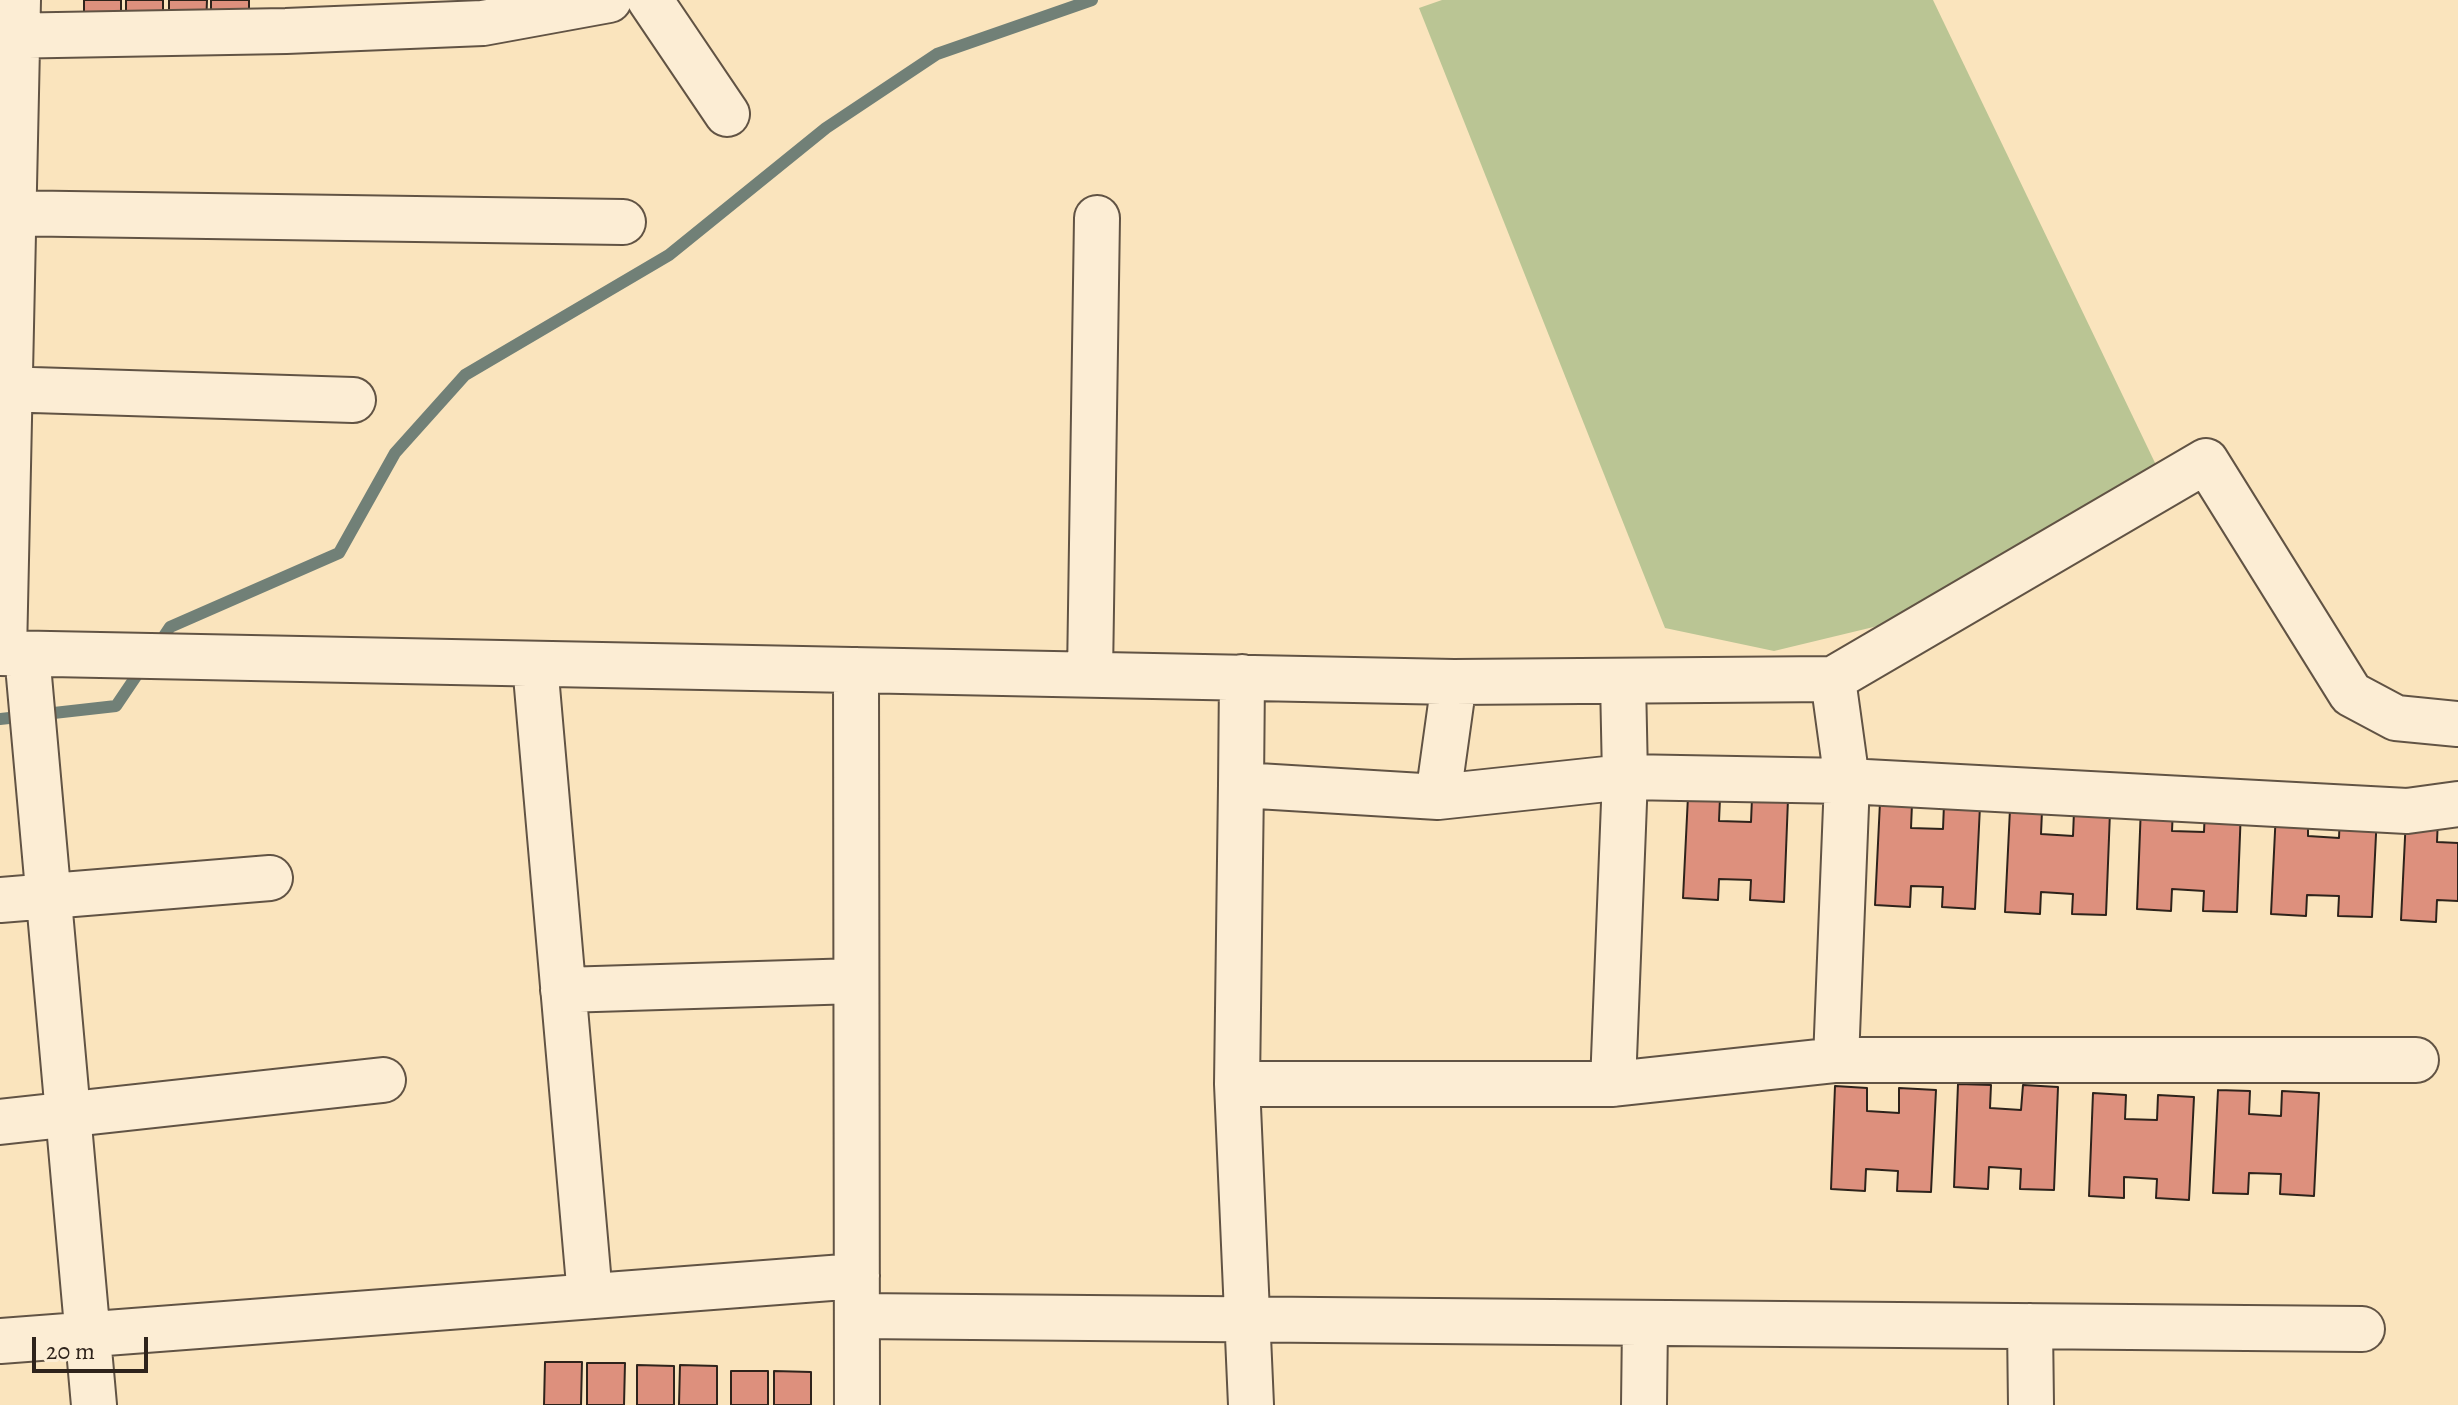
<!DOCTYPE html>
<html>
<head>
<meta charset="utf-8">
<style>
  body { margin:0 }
  #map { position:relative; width:2458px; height:1405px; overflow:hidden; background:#fae4bd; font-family:Alegreya,serif }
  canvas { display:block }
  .scale { position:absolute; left:32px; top:1337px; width:116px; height:36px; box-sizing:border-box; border:4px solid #2e231b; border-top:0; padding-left:10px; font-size:24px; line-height:28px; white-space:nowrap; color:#2e231b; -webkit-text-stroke:6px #fcedd4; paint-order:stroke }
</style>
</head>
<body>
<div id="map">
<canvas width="2458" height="1405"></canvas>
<div class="scale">20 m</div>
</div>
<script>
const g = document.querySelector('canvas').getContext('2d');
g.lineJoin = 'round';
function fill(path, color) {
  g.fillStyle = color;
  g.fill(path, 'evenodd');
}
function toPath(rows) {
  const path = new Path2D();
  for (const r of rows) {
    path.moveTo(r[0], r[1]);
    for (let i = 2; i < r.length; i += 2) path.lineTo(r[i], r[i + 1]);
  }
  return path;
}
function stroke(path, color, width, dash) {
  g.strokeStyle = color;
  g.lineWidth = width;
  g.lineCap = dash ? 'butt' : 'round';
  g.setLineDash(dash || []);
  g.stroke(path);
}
fill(toPath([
  [1442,0,1933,0,2157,467,1886,624,1774,651,1665,628,1419,8]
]), '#bac594');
stroke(toPath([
  [156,648,170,627,339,553,395,453,465,375,669,255,826,128,937,54,1092,0],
  [0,719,116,706,143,666]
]), '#718077', 12);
const building = toPath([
  [84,0,121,0,121,28,84,28,84,0],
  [126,0,163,0,163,30,126,29,126,0],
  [169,0,207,0,206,28,169,28,169,0],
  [211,0,249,0,249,30,211,29,211,0],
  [1688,796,1720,798,1719,821,1751,822,1752,798,1788,799,1784,902,1750,900,1751,880,1719,879,1718,900,1683,898,1688,796],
  [1880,802,1912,804,1911,828,1943,829,1944,804,1980,806,1975,909,1942,907,1943,887,1911,886,1910,907,1875,905,1880,802],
  [2141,806,2173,808,2172,831,2204,832,2205,808,2241,809,2237,912,2203,911,2204,891,2172,889,2171,911,2137,909,2141,806],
  [2010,809,2042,811,2041,834,2073,836,2074,811,2110,812,2106,915,2072,914,2073,894,2041,892,2040,914,2005,912,2010,809],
  [2276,811,2308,813,2308,836,2339,838,2340,813,2377,814,2372,917,2338,916,2339,896,2307,895,2306,916,2271,914,2276,811],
  [2406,817,2438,818,2437,842,2458,843,2458,901,2437,900,2436,922,2401,920,2406,817],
  [1958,1084,1991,1085,1990,1108,2021,1110,2023,1085,2058,1087,2054,1190,2020,1189,2021,1169,1989,1167,1988,1189,1954,1187,1958,1084],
  [1835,1086,1867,1088,1867,1111,1899,1113,1899,1088,1936,1090,1931,1192,1897,1191,1898,1171,1866,1169,1865,1191,1831,1189,1835,1086],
  [2218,1090,2250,1091,2249,1114,2281,1116,2282,1091,2319,1093,2314,1196,2280,1194,2281,1174,2249,1173,2248,1194,2213,1193,2218,1090],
  [2093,1093,2126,1095,2125,1119,2157,1120,2158,1095,2194,1097,2189,1200,2156,1198,2157,1179,2124,1177,2124,1198,2089,1196,2093,1093],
  [545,1362,582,1362,581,1405,544,1405,545,1362],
  [587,1363,625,1363,624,1405,587,1405,587,1363],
  [637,1365,674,1366,674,1405,637,1405,637,1365],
  [680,1365,717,1366,717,1405,679,1405,680,1365],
  [731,1371,768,1371,768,1405,731,1405,731,1371],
  [774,1371,811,1372,811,1405,774,1405,774,1371]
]);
fill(building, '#dd907d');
stroke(building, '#2e231b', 2);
const minor = toPath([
  [650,0,727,114],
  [0,36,286,31,483,23,609,0],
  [0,213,623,222],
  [0,389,353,400],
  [0,653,1454,682,1833,679,2206,461,2351,694,2396,718,2458,724],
  [4,653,18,0],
  [27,654,94,1405],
  [535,664,590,1296],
  [856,670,857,1405],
  [1090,674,1097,218],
  [1833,679,1847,781,1836,1060],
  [1454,682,1438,797,1241,785,1237,1084,1613,1084,1836,1060,2416,1060],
  [1241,785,1242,677],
  [1438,797,1625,777,1847,781,2407,811,2458,804],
  [0,900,270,878],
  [563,990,856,981],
  [1237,1084,1251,1405],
  [1613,1084,1625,777,1623,681],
  [0,1122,383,1080],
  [857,1316,2362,1329],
  [2030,1326,2031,1405],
  [0,1341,857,1276],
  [1644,1405,1645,1323]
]);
stroke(minor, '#615344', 48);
stroke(minor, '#fcedd4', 44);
</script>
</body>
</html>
